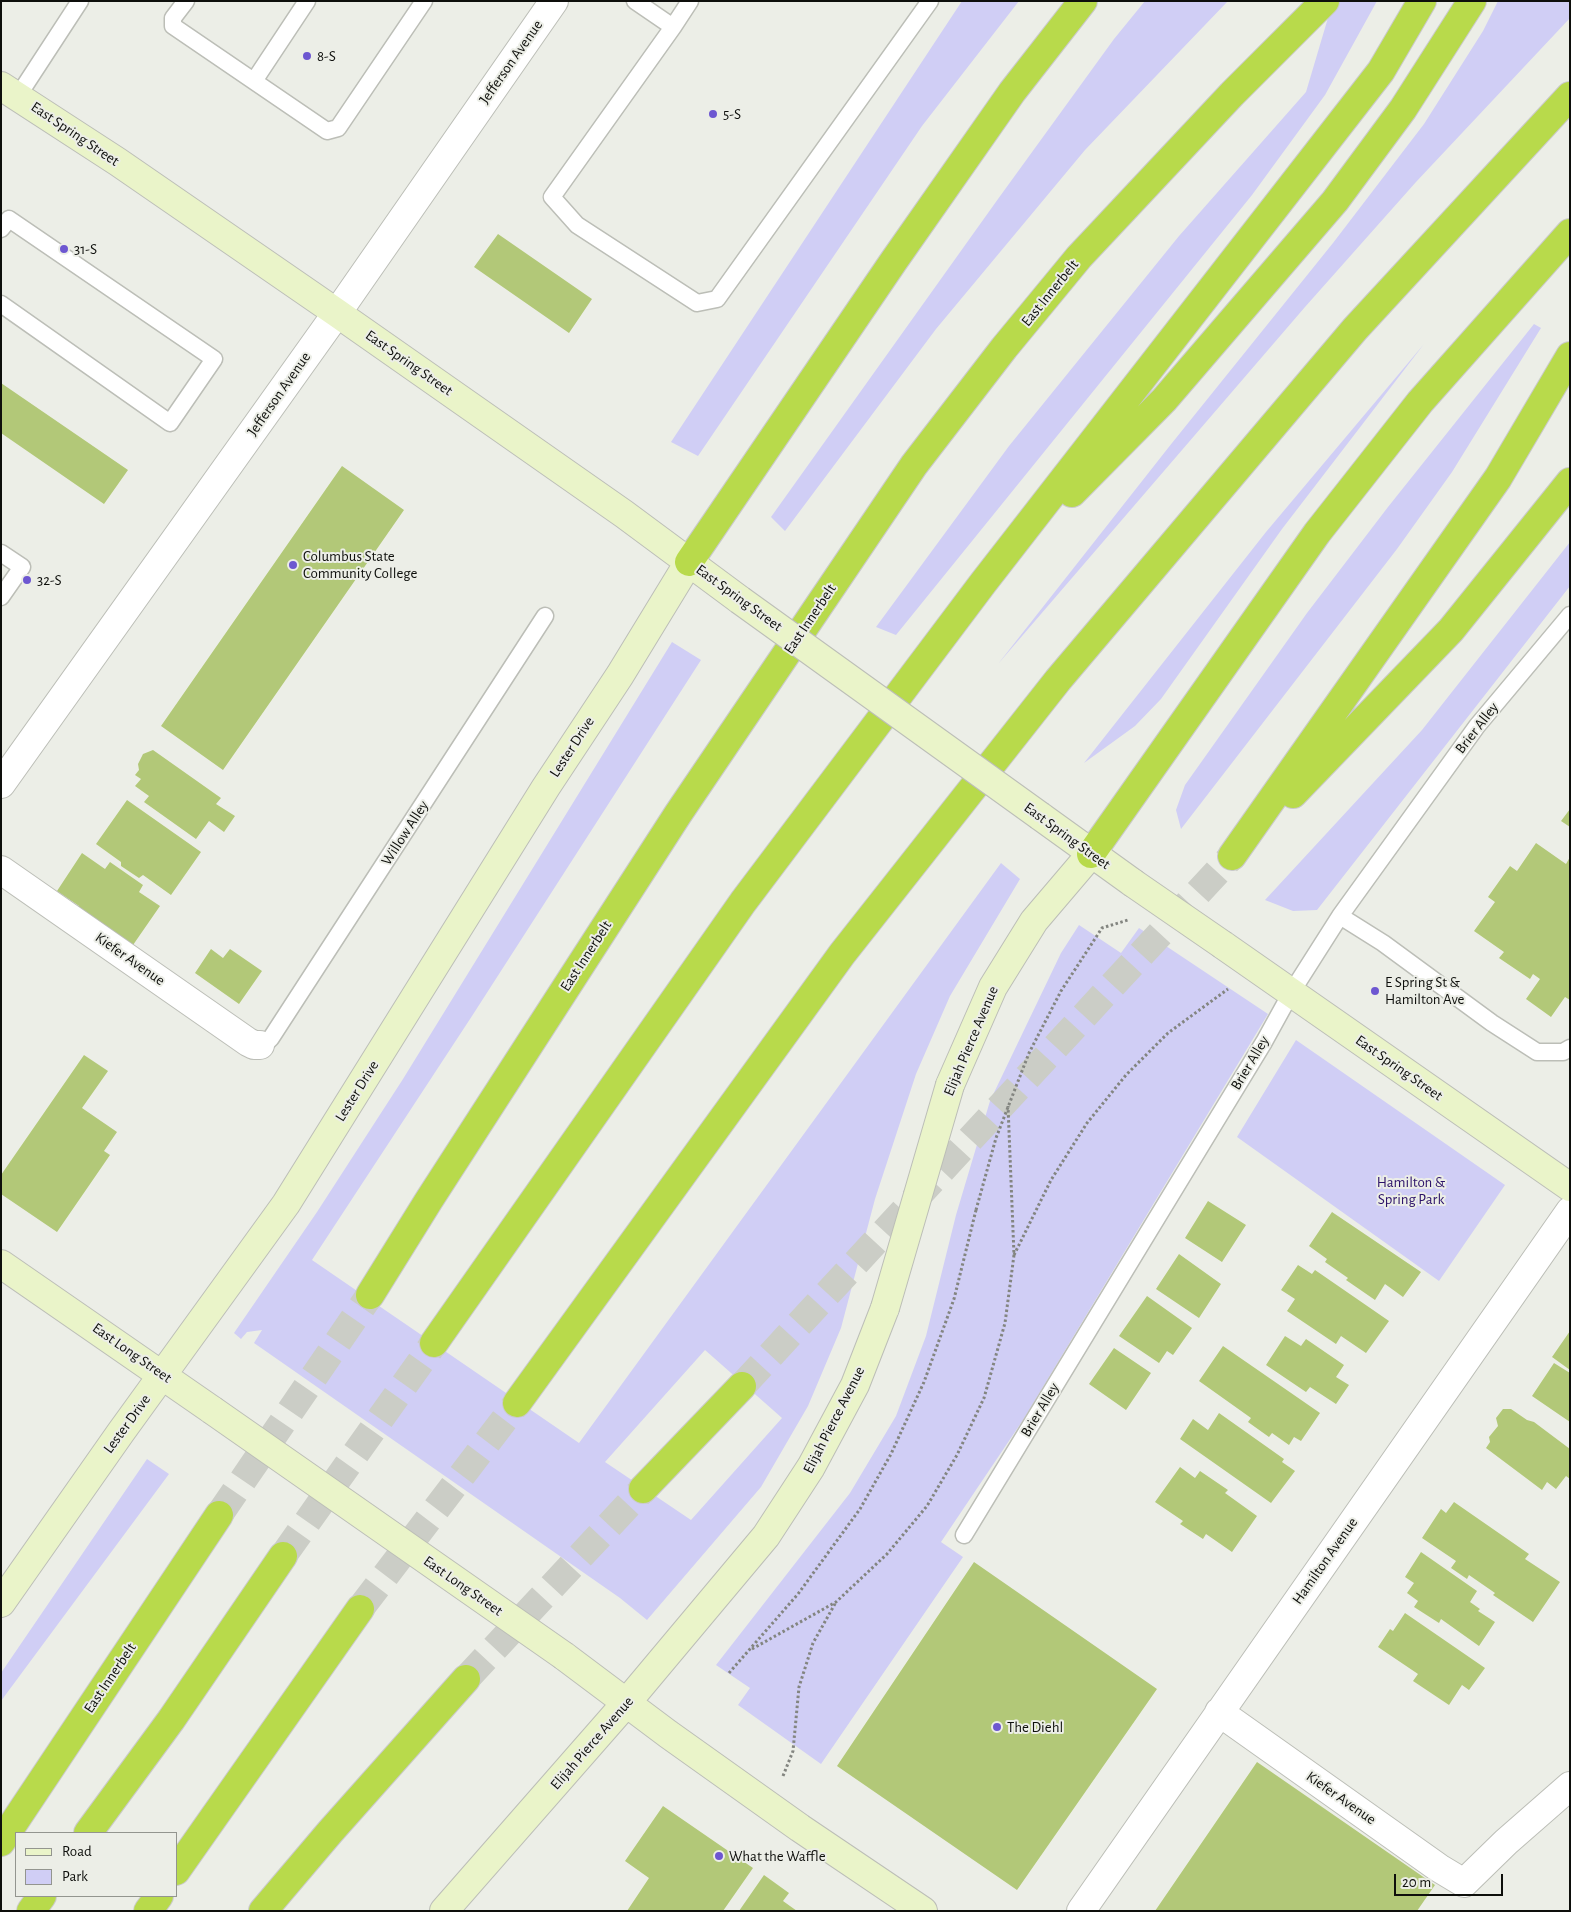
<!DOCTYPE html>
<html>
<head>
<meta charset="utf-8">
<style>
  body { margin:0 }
  #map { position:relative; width:1571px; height:1912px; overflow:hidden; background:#eceee7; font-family:"Alegreya Sans",sans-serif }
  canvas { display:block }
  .frame { position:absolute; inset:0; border:2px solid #0e0f0c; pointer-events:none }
  .legend { position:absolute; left:15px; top:1832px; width:162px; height:65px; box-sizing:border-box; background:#eceee7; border:1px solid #93958f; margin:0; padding:6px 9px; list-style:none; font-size:15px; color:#0e0f0c }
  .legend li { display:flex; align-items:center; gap:10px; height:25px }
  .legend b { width:25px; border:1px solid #93958f }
  .scale { position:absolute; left:1394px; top:1874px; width:109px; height:22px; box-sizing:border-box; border:2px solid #0e0f0c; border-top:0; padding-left:6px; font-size:15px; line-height:18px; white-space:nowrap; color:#0e0f0c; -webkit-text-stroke:4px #eceee7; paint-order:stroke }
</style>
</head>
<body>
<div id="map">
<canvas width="1571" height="1912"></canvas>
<div class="frame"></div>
<ul class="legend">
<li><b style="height:6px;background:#eaf4c9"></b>Road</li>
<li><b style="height:14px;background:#d0cef5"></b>Park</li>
</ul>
<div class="scale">20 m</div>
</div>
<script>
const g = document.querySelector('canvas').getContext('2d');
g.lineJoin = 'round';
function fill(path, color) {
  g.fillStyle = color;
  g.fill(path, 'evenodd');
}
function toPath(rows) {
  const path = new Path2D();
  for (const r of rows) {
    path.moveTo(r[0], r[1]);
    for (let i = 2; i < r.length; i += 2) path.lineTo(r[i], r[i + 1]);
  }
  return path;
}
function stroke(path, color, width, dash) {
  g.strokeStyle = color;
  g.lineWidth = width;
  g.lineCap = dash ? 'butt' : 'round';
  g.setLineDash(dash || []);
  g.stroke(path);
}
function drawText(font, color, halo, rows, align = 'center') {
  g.font = font + ' "Alegreya Sans",sans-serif';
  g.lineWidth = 4;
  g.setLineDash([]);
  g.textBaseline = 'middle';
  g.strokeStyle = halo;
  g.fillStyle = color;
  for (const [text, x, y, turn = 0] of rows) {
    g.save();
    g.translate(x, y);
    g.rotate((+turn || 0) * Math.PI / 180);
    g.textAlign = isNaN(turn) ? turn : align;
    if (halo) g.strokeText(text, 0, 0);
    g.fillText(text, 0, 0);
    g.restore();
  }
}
fill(toPath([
  [962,1,1019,1,922,126,698,456,671,442],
  [1145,1,1228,1,1085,150,936,329,785,531,771,517,998,199,1114,39],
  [1333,1,1377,1,1325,95,1252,195,896,635,876,627,1009,446,1179,236,1306,92],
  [1498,1,1570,1,1570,18,1416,182,1305,307,998,664,1172,443,1333,243,1424,124,1483,31],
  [1534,324,1541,328,1452,472,1397,549,1181,829,1176,810,1185,785,1307,613,1388,507],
  [1424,344,1282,529,1161,699,1135,726,1084,763,1266,532],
  [1570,542,1570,586,1317,910,1293,911,1265,900,1422,730],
  [672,642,701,660,472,1016,312,1260,579,1443,1001,863,1020,879,950,996,916,1074,875,1199,841,1328,808,1406,761,1487,647,1620,620,1598,254,1343,262,1330,247,1332,241,1339,234,1333,317,1212,403,1079],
  [705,1350,782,1418,691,1520,605,1462],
  [1079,925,1121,953,1139,928,1268,1014,1023,1420,941,1542,963,1557,821,1764,738,1705,750,1688,716,1665,850,1493,896,1416,926,1336,956,1215,990,1101,1061,953],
  [1296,1040,1505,1185,1439,1281,1237,1137],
  [147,1459,169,1474,1,1701,1,1673]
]), '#d0cef5');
fill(toPath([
  [498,234,592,299,569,333,474,267],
  [1,383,128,470,104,504,1,433],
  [342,466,404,510,223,770,161,726],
  [153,750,221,798,216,804,235,816,224,832,209,821,196,839,144,802,149,796,135,786,141,779,135,775,139,770,138,764,143,754],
  [127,800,201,852,171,895,143,875,139,878,121,866,121,862,96,844],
  [1570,809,1570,827,1561,821],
  [1536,843,1566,864,1570,857,1570,1000,1565,997,1551,1017,1526,999,1540,979,1533,974,1530,979,1499,958,1504,952,1474,931,1495,902,1488,897,1510,866,1517,871],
  [82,853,105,869,110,862,143,885,139,892,160,906,133,945,78,914,79,906,57,891],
  [211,949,223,958,230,949,262,971,239,1004,195,973],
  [84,1055,108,1071,82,1108,117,1132,104,1151,110,1155,57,1232,1,1194,1,1175],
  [1208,1201,1246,1225,1222,1262,1185,1238],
  [1332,1212,1421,1272,1403,1297,1385,1284,1375,1300,1346,1280,1348,1278,1325,1262,1327,1259,1309,1246],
  [1179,1254,1221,1284,1199,1318,1156,1289],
  [1298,1265,1312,1274,1315,1270,1389,1321,1366,1353,1341,1336,1336,1344,1287,1311,1295,1299,1281,1290],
  [1147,1296,1192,1328,1173,1355,1167,1351,1159,1363,1119,1336],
  [1570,1331,1570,1370,1552,1357],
  [1285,1336,1301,1346,1306,1339,1344,1365,1336,1377,1349,1385,1336,1404,1310,1387,1306,1392,1266,1365],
  [1223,1346,1320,1413,1301,1441,1294,1437,1289,1445,1272,1433,1269,1437,1248,1422,1251,1418,1199,1381],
  [1114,1348,1151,1373,1126,1410,1089,1384],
  [1554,1363,1570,1373,1570,1422,1532,1396],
  [1503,1409,1511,1409,1527,1420,1534,1422,1570,1449,1570,1479,1566,1476,1556,1489,1547,1482,1542,1490,1486,1448,1490,1442,1489,1437,1498,1426,1496,1418],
  [1219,1413,1284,1459,1282,1462,1295,1471,1271,1503,1180,1439,1193,1419,1208,1430],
  [1180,1467,1195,1478,1200,1471,1228,1490,1225,1493,1257,1516,1232,1552,1206,1534,1203,1539,1180,1524,1183,1521,1155,1502],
  [1454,1502,1529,1554,1525,1559,1560,1582,1533,1622,1493,1595,1495,1593,1469,1575,1467,1579,1451,1568,1456,1561,1422,1538,1441,1509,1446,1513],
  [1421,1552,1477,1591,1470,1602,1480,1609,1478,1611,1495,1622,1479,1646,1441,1619,1439,1623,1414,1607,1418,1601,1407,1593,1414,1583,1405,1577],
  [974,1562,1157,1689,1017,1890,837,1766],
  [1405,1613,1485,1668,1469,1690,1462,1685,1449,1705,1413,1681,1418,1674,1378,1647,1390,1629,1393,1631],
  [1257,1762,1435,1885,1417,1911,1155,1911],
  [663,1806,753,1868,723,1911,627,1911,649,1878,625,1861],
  [764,1875,789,1893,783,1901,797,1911,739,1911]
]), '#b2c878');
stroke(toPath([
  [742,1386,1232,856],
  [219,1515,370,1295],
  [283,1556,434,1343],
  [360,1609,517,1403],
  [466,1679,643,1489]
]), '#cbcdc6', 28, [28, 14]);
const lane = toPath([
  [186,1,173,18,173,26,327,131,338,128,424,1],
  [635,1,673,27,552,197,577,225,697,303,717,299,930,1],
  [673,27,690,1],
  [254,81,307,1],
  [18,96,80,1],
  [1,229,9,219,214,359,170,423,1,304],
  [1,553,22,567,1,597],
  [1340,916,1383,943,1492,1023,1537,1052,1563,1052,1570,1048],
  [260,1045,266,1043,271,1038,545,616],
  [964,1535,1264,1042,1291,993,1340,916,1477,726,1570,615]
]);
const street = toPath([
  [1,784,337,313,554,1],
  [1,870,248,1042,254,1045,260,1045],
  [1219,1712,1439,1868,1464,1883,1506,1842,1570,1786],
  [1081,1911,1570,1211]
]);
const secondary = toPath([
  [1,86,118,162,337,313,624,514,740,600],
  [1040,816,1133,883],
  [1223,945,1570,1187],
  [950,1085,993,987,1034,921,1091,854],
  [1,1264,212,1410],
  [1,1603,121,1432,286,1204,546,787,620,675,689,562],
  [564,1656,668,1734,800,1828,923,1911],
  [444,1911,627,1702,766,1536,811,1467,855,1385,885,1308]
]);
const highway = toPath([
  [1072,493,1164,400,1335,201,1403,109,1472,1],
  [689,562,893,262,1012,92,1083,1],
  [1293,794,1451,630,1570,482],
  [1091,854,1317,533,1420,402,1570,233],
  [1232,856,1498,478,1570,356],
  [370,1295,429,1200,678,814,914,465,1004,348,1079,257,1232,94,1325,1],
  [434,1343,743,902,983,583,1381,71,1422,1],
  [517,1403,842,954,1058,680,1355,329,1570,96],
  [643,1489,742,1386],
  [88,1833,171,1720,283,1556],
  [1,1842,219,1515],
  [176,1871,360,1609],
  [31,1911,42,1896],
  [148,1911,159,1896],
  [263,1911,330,1832,466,1679]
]);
stroke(lane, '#bcbeb7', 19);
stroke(street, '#bcbeb7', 30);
stroke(secondary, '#bcbeb7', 30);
stroke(highway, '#cacaca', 30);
stroke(toPath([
  [1014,1255,1051,1180,1087,1123,1126,1075,1168,1033,1228,989],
  [752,1649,836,1602,887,1554,927,1506,957,1455,984,1398,1005,1323,1014,1255,1008,1106],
  [729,1673,798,1594,860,1509,891,1454,924,1382,954,1299,976,1210],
  [783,1776,793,1751,799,1687,813,1643,836,1602]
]), '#838580', 3, [2.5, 2.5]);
stroke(lane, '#fff', 16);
stroke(street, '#fff', 28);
stroke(secondary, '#eaf4c9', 28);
stroke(highway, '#b8da4b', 28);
const secondaryBridge = toPath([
  [740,600,1040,816],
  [1133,883,1223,945],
  [885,1308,950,1085],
  [212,1410,564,1656]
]);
stroke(secondaryBridge, '#bcbeb7', 30, []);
stroke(toPath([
  [976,1210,996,1138,1029,1053,1061,991,1102,928,1128,920]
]), '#838580', 3, [2.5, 2.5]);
stroke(secondaryBridge, '#eaf4c9', 28);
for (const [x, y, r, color] of [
  [307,56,5,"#6d57d1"],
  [713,114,5,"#6d57d1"],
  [64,249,5,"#6d57d1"],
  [293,565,5,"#6d57d1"],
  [27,580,5,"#6d57d1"],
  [1375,991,5,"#6d57d1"],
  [997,1727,5,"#6d57d1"],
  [719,1856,5,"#6d57d1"]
]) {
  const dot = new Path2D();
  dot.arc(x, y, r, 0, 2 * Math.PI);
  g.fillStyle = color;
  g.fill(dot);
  stroke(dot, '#eceee7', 2);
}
drawText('15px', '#0e0f0c', '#eceee7', [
  ["8-S",317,56],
  ["5-S",723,114],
  ["31-S",74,249],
  ["Columbus State",303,556],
  ["Community College",303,573],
  ["32-S",37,580],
  ["E Spring St &",1385,982],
  ["Hamilton Ave",1385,999],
  ["The Diehl",1007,1727],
  ["What the Waffle",729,1856]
], 'left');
drawText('15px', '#0e0f0c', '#eceee7', [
  ["Jefferson Avenue",511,62,-55],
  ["East Spring Street",75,134,34],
  ["East Innerbelt",1050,293,-51],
  ["East Spring Street",409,363,35],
  ["Jefferson Avenue",279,394,-55],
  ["East Spring Street",739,598,36],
  ["East Innerbelt",810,619,-56],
  ["Brier Alley",1477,728,-52],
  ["Lester Drive",572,747,-57],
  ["Willow Alley",405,833,-57],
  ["East Spring Street",1067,836,36],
  ["East Innerbelt",586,956,-57],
  ["Kiefer Avenue",130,959,35],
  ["Elijah Pierce Avenue",971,1041,-67],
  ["Brier Alley",1250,1063,-59],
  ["East Spring Street",1399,1068,35],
  ["Lester Drive",357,1091,-58],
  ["East Long Street",132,1353,35],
  ["Brier Alley",1040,1410,-59],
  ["Elijah Pierce Avenue",834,1420,-63],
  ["Lester Drive",127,1424,-54],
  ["Hamilton Avenue",1325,1561,-55],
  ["East Long Street",463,1586,35],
  ["East Innerbelt",110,1678,-56],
  ["Elijah Pierce Avenue",592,1743,-49],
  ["Kiefer Avenue",1341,1798,35]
]);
drawText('15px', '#2b1168', '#eceee7', [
  ["Hamilton &",1411,1182],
  ["Spring Park",1411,1199]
]);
</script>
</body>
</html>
